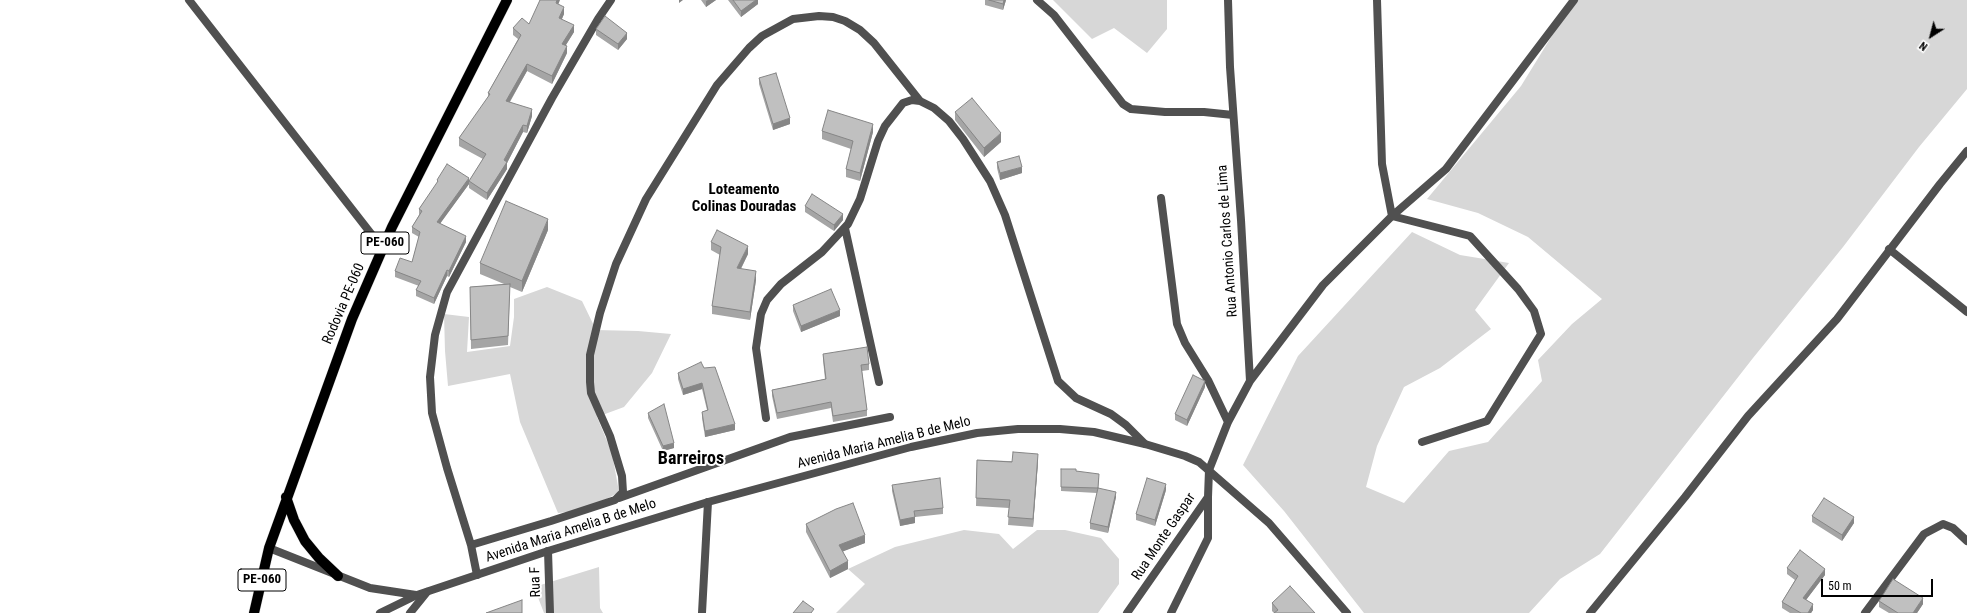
<!DOCTYPE html>
<html>
<head>
<meta charset="utf-8">
<style>
  body { margin:0 }
  #map { position:relative; width:1967px; height:613px; overflow:hidden; background:#fff; font-family:"Roboto Condensed",sans-serif }
  canvas { display:block }
  .north { position:absolute; left:1911px; top:16px; width:40px; height:40px; -webkit-text-stroke:3px #fff; paint-order:stroke; rotate:216deg; font-size:11px; font-weight:700; line-height:16px; text-align:center; color:#000 }
  .north::after { content:''; display:block; margin:auto; width:14px; height:18px; background:#000; clip-path:polygon(50% 0,100% 100%,50% 72%,0 100%) }
  .scale { position:absolute; left:1821px; top:579px; width:112px; height:18px; box-sizing:border-box; border:2px solid #000; border-top:0; padding-left:5px; font-size:12px; line-height:14px; white-space:nowrap; color:#000; -webkit-text-stroke:3px #fff; paint-order:stroke }
</style>
</head>
<body>
<div id="map">
<canvas width="1967" height="613"></canvas>
<div class="north">N</div>
<div class="scale">50 m</div>
</div>
<script>
const g = document.querySelector('canvas').getContext('2d');
g.lineJoin = 'round';
function fill(path, color) {
  g.fillStyle = color;
  g.fill(path, 'evenodd');
}
function toPath(rows) {
  const path = new Path2D();
  for (const r of rows) {
    path.moveTo(r[0], r[1]);
    for (let i = 2; i < r.length; i += 2) path.lineTo(r[i], r[i + 1]);
  }
  return path;
}
function stroke(path, color, width, dash) {
  g.strokeStyle = color;
  g.lineWidth = width;
  g.lineCap = dash ? 'butt' : 'round';
  g.setLineDash(dash || []);
  g.stroke(path);
}
function drawText(font, color, halo, rows, align = 'center') {
  g.font = font + ' "Roboto Condensed",sans-serif';
  g.lineWidth = 4;
  g.setLineDash([]);
  g.textBaseline = 'middle';
  g.strokeStyle = halo;
  g.fillStyle = color;
  for (const [text, x, y, turn = 0] of rows) {
    g.save();
    g.translate(x, y);
    g.rotate((+turn || 0) * Math.PI / 180);
    g.textAlign = isNaN(turn) ? turn : align;
    if (halo) g.strokeText(text, 0, 0);
    g.fillText(text, 0, 0);
    g.restore();
  }
}
fill(toPath([
  [1053,0,1167,0,1167,29,1147,53,1114,28,1092,39],
  [1574,0,1967,0,1967,89,1919,147,1843,247,1753,358,1600,554,1560,579,1529,613,1364,613,1284,511,1243,465,1298,356,1412,232,1460,255,1509,263,1475,310,1491,329,1440,368,1404,387,1377,446,1366,487,1404,503,1449,451,1488,442,1542,381,1538,360,1572,324,1602,299,1528,237,1478,213,1427,199,1521,86],
  [547,287,582,301,596,330,638,331,671,334,652,373,624,407,597,417,612,453,619,492,587,510,558,513,520,422,510,374,448,386,445,351,444,314,469,317,467,352,510,346,514,317,514,299],
  [964,530,999,534,1013,549,1037,530,1065,530,1101,538,1119,559,1119,584,1098,613,836,613,865,584,848,569,895,547],
  [599,567,600,608,603,613,544,613,534,587]
]), '#d7d7d7');
const primary = toPath([
  [286,497,294,520,305,541,319,558,338,576],
  [254,613,269,548,352,319,392,227,507,0]
]);
stroke(primary, '#dbdbdb', 11);
stroke(toPath([
  [189,0,383,249],
  [1037,0,1054,15,1123,104,1131,109,1165,112,1204,112,1233,115],
  [1377,0,1382,164,1392,216,1470,236,1518,289,1534,311,1541,334,1487,421,1422,442],
  [1161,198,1177,324,1185,343,1208,380,1228,422],
  [845,228,879,382],
  [1889,249,1967,312],
  [1250,381,1323,285,1392,216,1446,169,1574,0],
  [766,418,756,348,761,314,767,300,781,284,822,252,848,224,860,199,878,141,885,126,903,103,912,100,920,101,934,108,949,121,963,139,990,181,1005,215,1058,381,1076,398,1111,414,1126,425,1145,444],
  [619,498,790,437,890,417],
  [471,545,551,521,615,500,623,492,622,476,610,436,591,393,590,382,590,355,600,313,616,264,646,199,717,85,749,48,762,36,793,19,819,16,833,17,845,21,860,30,874,43,920,101],
  [548,551,550,613],
  [477,575,471,545,447,468,432,413,430,377,435,335,447,292,552,98,598,19,611,0],
  [410,613,427,592],
  [702,613,708,502],
  [1127,613,1208,497,1209,470,1228,422,1250,381,1241,220,1230,67,1228,0],
  [1171,613,1208,538,1208,497],
  [1590,613,1685,497,1748,416,1837,319,1940,184,1967,151],
  [1865,613,1924,534,1943,524,1953,528,1967,541]
]), '#505050', 8);
stroke(toPath([
  [269,548,370,588,416,595],
  [380,613,417,595,548,551,708,502,911,447,977,433,1018,429,1060,429,1094,432,1145,444,1185,456,1199,462,1269,523,1347,613]
]), '#505050', 8);
stroke(primary, '#000', 10);
fill(toPath([
  [701,0,716,0,706,7],
  [728,0,758,0,758,4,741,17],
  [985,0,1006,0,1003,10,985,5],
  [558,4,564,14,562,19,574,32,566,45,567,53,552,84,527,71,510,102,532,116,527,133,523,132,507,163,507,169,487,200,469,188,469,184,440,223,466,242,449,277,447,276,434,304,416,296,416,290,419,286,395,277,395,271,412,262,419,237,412,233,412,227,419,215,419,209,437,184,437,180,469,181,483,159,459,146,459,138,488,98,488,93,518,39,513,35,513,28,529,24],
  [596,29,627,39,618,50,596,35],
  [759,78,790,124,773,130,759,84],
  [955,112,1001,142,984,157,955,120],
  [822,131,873,132,860,181,846,177,846,169,851,149,822,139],
  [997,162,1022,173,1000,180,997,168],
  [805,206,843,220,834,231,805,212],
  [548,230,522,292,510,287,508,345,471,349,470,287,504,284,480,274,480,263],
  [711,242,748,254,741,269,756,280,750,320,712,314,712,306,720,255,711,250],
  [793,305,840,316,801,332,793,311],
  [823,354,869,364,869,370,862,371,867,410,867,416,833,422,831,408,777,419,772,396,772,390,825,379,823,360],
  [704,368,735,430,705,437,702,418,702,412,707,410,702,389,683,395,678,379,678,373],
  [1205,387,1187,426,1175,420,1175,414],
  [648,413,674,448,663,451,648,418],
  [977,460,1038,462,1033,527,1008,525,1009,508,976,506],
  [1061,469,1076,471,1099,478,1098,488,1116,497,1108,533,1090,529,1090,523,1097,493,1061,491],
  [892,485,943,508,943,514,915,517,915,523,900,526,892,491],
  [1166,490,1155,526,1136,520,1136,514],
  [1812,516,1854,523,1842,541,1812,522],
  [806,524,865,543,843,551,848,569,830,578,806,532],
  [1787,568,1825,575,1806,600,1813,610,1811,613,1790,613,1782,608,1782,602,1795,580,1787,574],
  [1879,601,1923,604,1917,613,1889,613,1879,607],
  [1272,603,1315,613,1274,613,1272,611]
]), '#a5a5a5');
fill(toPath([
  [557,0,560,0,556,10,556,3],
  [679,0,683,0,679,3],
  [708,0,716,0,706,7,706,1],
  [756,0,758,0,758,4,741,17,741,11],
  [1004,0,1006,0,1003,10,1003,4],
  [564,7,564,14,559,25,559,18],
  [574,25,574,32,562,51,562,44],
  [627,33,627,39,618,50,618,44],
  [567,46,567,53,552,84,552,76],
  [527,64,527,71,506,108,506,101],
  [532,109,532,116,527,133,527,126],
  [790,118,790,124,773,130,773,124],
  [873,124,873,132,860,181,860,173],
  [523,125,523,132,507,163,507,169,487,200,487,193],
  [1001,133,1001,142,984,157,984,148],
  [1022,167,1022,173,1000,180,1000,173],
  [469,178,469,184,437,228,437,222],
  [843,214,843,220,834,231,834,225],
  [548,219,548,230,522,292,522,281],
  [466,236,466,242,449,277,449,271],
  [748,246,748,254,737,276,737,268],
  [447,270,447,276,434,304,434,298],
  [756,271,756,280,750,320,750,312],
  [840,310,840,316,801,332,801,326],
  [1205,381,1205,387,1187,426,1187,420],
  [702,383,702,389,683,395,683,389],
  [735,424,735,430,705,437,705,431],
  [674,443,674,448,663,451,663,446],
  [1038,454,1038,462,1033,527,1033,519],
  [1166,484,1166,490,1155,526,1155,520],
  [1116,492,1116,497,1108,533,1108,527],
  [915,517,915,523,900,526,900,520],
  [1854,517,1854,523,1842,541,1842,535],
  [865,535,865,543,839,553,839,545],
  [848,561,848,569,830,578,830,571],
  [1825,569,1825,575,1803,604,1803,598],
  [1923,598,1923,604,1917,613,1913,613],
  [1813,604,1813,610,1811,613,1808,613]
]), '#868686');
const building = toPath([
  [540,0,557,0,556,3,564,7,559,18,574,25,562,44,567,46,552,76,527,64,506,101,532,109,527,126,523,125,504,160,507,162,487,193,469,181,486,154,459,138,490,94,488,93,521,35,513,28,522,18,529,24,540,0],
  [733,0,756,0,741,11,733,0],
  [989,0,1004,0,1003,4,989,0],
  [605,16,627,33,618,44,596,29,605,16],
  [776,73,790,118,773,124,759,78,776,73],
  [972,98,1001,133,984,148,955,112,972,98],
  [828,110,873,124,860,173,846,169,853,141,822,131,828,110],
  [1019,156,1022,167,1000,173,997,162,1019,156],
  [447,164,469,178,437,222,466,236,449,271,447,270,434,298,416,290,421,281,395,271,400,258,412,262,420,232,412,227,422,211,419,209,438,181,437,180,447,164],
  [812,194,843,214,834,225,805,206,812,194],
  [506,201,548,219,522,281,480,263,506,201],
  [717,230,748,246,737,268,756,271,750,312,712,306,721,247,711,242,717,230],
  [510,284,508,336,471,340,470,287,510,284],
  [831,289,840,310,801,326,793,305,831,289],
  [867,347,869,364,861,365,867,410,833,416,831,402,777,413,772,390,826,379,823,354,867,347],
  [701,362,704,368,715,367,735,424,705,431,702,412,708,410,702,383,683,389,678,373,701,362],
  [1193,375,1205,381,1187,420,1175,414,1193,375],
  [664,404,674,443,663,446,648,413,664,404],
  [1013,452,1038,454,1033,519,1008,517,1010,500,976,498,977,460,1012,462,1013,452],
  [1061,469,1076,469,1076,471,1099,474,1098,488,1061,487,1061,469],
  [940,478,943,508,914,511,915,517,900,520,892,485,940,478],
  [1147,478,1166,484,1155,520,1136,514,1147,478],
  [1098,488,1116,492,1108,527,1090,523,1098,488],
  [1824,498,1854,517,1842,535,1812,516,1824,498],
  [853,503,865,535,839,545,848,561,830,571,806,524,836,509,853,503],
  [1800,550,1825,569,1803,598,1813,604,1808,613,1801,613,1782,602,1798,576,1787,568,1800,550],
  [1893,579,1923,598,1913,613,1898,613,1879,601,1893,579],
  [1290,586,1315,613,1274,613,1278,610,1272,603,1290,586],
  [522,600,522,613,486,613,522,600],
  [803,601,814,609,811,613,793,613,803,601]
]);
fill(building, '#c0c0c0');
stroke(building, '#868686', 1);
for (const [x, y, w] of [
  [385,243,48],
  [262,580,48]
]) {
  const box = new Path2D();
  box.roundRect(x - w / 2, y - 11, w, 22, 3);
  g.fillStyle = '#fff';
  g.fill(box);
  stroke(box, '#000', 1);
}
drawText('bold 13px', '#000', null, [
  ["PE-060",385,243],
  ["PE-060",262,580]
]);
drawText('14px', '#000', '#fff', [
  ["Rua Antonio Carlos de Lima",1228,241,-94],
  ["Rodovia PE-060",344,304,-67],
  ["Avenida Maria Amelia B de Melo",884,443,-14],
  ["Avenida Maria Amelia B de Melo",571,531,-18],
  ["Rua Monte Gaspar",1164,537,-56],
  ["Rua F",536,582,-92]
]);
drawText('bold 15px', '#000', '#fff', [
  ["Loteamento",744,190],
  ["Colinas Douradas",744,207]
]);
drawText('bold 18px', '#000', '#fff', [
  ["Barreiros",691,459]
]);
</script>
</body>
</html>
